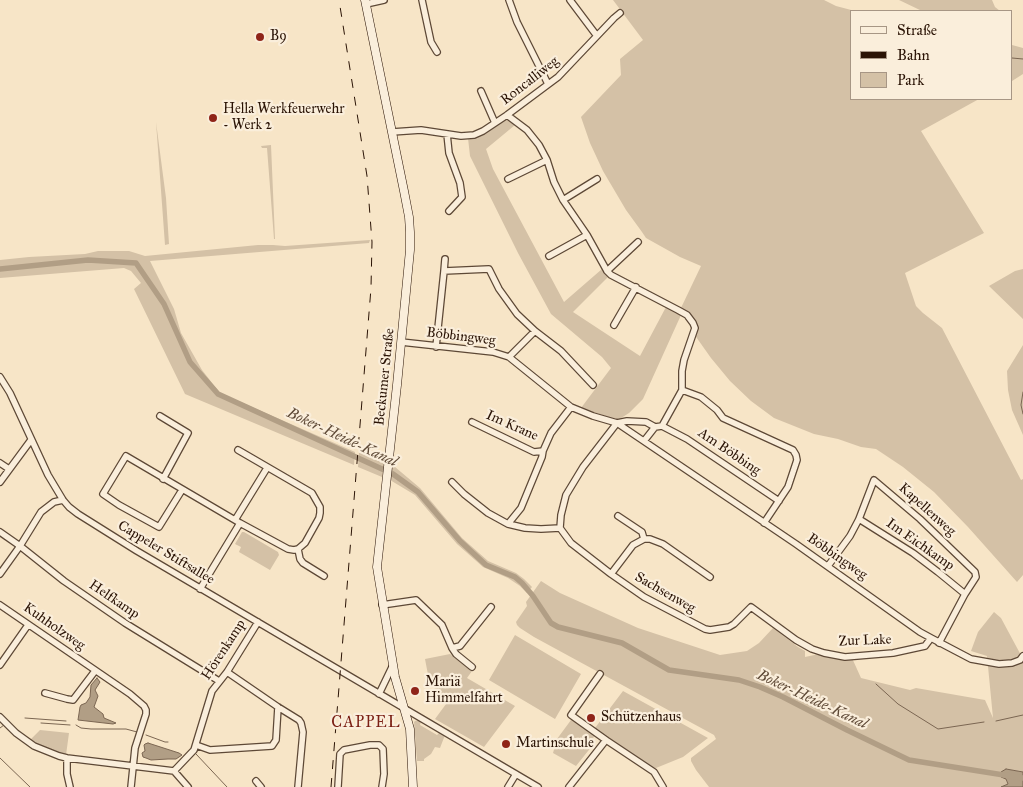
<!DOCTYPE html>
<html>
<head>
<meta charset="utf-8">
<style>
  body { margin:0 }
  #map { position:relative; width:1023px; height:787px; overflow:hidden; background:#f7e5c7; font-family:"IM FELL Great Primer",serif }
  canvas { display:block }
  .legend { position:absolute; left:850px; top:10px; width:162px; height:90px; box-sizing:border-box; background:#faeedb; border:1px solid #a79685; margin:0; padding:6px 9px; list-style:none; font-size:15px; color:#2a1305 }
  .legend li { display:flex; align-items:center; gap:10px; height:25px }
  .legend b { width:25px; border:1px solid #a79685 }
</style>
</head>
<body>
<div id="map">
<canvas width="1023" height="787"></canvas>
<ul class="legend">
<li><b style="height:6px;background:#faeedb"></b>Straße</li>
<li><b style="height:6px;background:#2a1305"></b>Bahn</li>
<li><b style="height:14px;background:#d4c1a6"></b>Park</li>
</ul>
</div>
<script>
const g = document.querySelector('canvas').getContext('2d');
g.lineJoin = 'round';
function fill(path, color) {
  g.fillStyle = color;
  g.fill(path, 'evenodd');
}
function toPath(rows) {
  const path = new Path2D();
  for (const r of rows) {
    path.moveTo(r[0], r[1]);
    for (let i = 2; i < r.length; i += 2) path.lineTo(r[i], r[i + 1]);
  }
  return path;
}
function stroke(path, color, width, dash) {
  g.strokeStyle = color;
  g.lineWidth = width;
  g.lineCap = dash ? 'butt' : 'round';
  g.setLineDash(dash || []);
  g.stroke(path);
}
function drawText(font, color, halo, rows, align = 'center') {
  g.font = font + ' "IM FELL Great Primer",serif';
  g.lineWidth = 4.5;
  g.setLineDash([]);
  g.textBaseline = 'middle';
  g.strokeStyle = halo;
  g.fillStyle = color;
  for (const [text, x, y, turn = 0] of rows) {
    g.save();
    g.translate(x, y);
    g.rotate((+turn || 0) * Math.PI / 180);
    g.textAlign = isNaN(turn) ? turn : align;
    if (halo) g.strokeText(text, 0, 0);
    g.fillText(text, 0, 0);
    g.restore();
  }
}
fill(toPath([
  [613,0,824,0,836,6,855,11,852,11,852,99,979,99,921,131,984,233,905,273,916,306,923,313,942,328,1021,480,1023,479,1023,575,1017,582,968,527,934,492,903,467,876,449,861,447,838,439,814,434,774,418,751,401,730,381,711,358,694,334,694,322,680,310,701,266,680,257,646,238,642,232,626,210,603,171,590,143,581,117,621,75,620,59,643,40],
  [899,0,992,0,995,7,1000,11,922,11],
  [1012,45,1023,48,1023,74,1012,81],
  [505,119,515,125,486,149,493,169,564,302,602,269,608,277,573,312,640,356,666,307,681,315,643,399,629,413,618,420,581,408,611,368,602,357,551,314,518,253,470,156,468,138],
  [156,122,166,198,169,244,165,245],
  [271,145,275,239,274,239,267,148,262,148,261,146],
  [370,240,369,243,150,261,174,309,181,333,202,370,220,393,355,452,354,465,185,394,134,289,141,283,131,271,124,268,0,278,0,260,29,257,85,254,98,251,129,251,145,256,258,245,273,245,285,246],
  [1023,269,1023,319,989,286,1015,271],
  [1023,345,1023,435,1012,410,1008,390,1007,371],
  [359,452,384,463,382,477,358,467],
  [392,466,395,467,420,488,462,538,488,561,516,573,524,579,532,587,527,593,520,586,508,578,483,567,457,544,415,495,390,480],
  [242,532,244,532,278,552,279,555,270,570,239,552,241,547,235,544],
  [541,581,560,593,638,628,720,655,747,651,759,643,773,628,798,647,805,651,805,657,819,654,852,658,861,678,910,690,916,688,985,700,993,718,987,656,971,651,978,632,994,612,1001,618,1023,659,1023,772,1006,769,1006,779,1008,785,1001,787,709,787,696,770,691,761,691,758,716,739,714,735,534,637,520,628,517,625,516,622,527,606,526,602],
  [515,635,581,674,555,719,489,680],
  [450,654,472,671,467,678,515,706,484,747,435,719,449,700,430,685,425,659],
  [623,691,708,738,683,757,656,768,650,767,595,728],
  [419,720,421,721,420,725,437,735,440,732,445,735,440,748,435,747,431,754,424,759,424,761,417,761,414,722,415,721],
  [571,720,573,720,595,736,593,738,592,746,576,766,553,753,557,739],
  [40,730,69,733,66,755,43,747,30,740]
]), '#d4c1a6');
const water = toPath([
  [97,678,100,682,95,690,98,696,94,707,103,714,104,718,116,723,113,724,78,720,80,707,81,705,86,703,90,697,91,685,97,678],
  [148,743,179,753,182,755,176,759,168,759,151,760,146,758,143,757,142,753,145,751,144,745,145,744,148,743],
  [1006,769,1023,772,1023,787,1001,787,1008,784,1006,779,1001,777,1001,772,1006,769]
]);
fill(water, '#b19e85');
stroke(water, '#7b6652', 1);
stroke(toPath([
  [1012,58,1023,59],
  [1023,392,1021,405,1023,414],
  [876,684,898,704,938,729,984,722],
  [25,718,66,721],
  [996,721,1023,715],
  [41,723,70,725],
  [76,725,81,728,91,729,126,729,137,732],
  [0,728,4,725],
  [146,735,165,742,168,742],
  [196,754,227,787],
  [0,758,30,787]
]), '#7b6652', 1);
stroke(toPath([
  [0,269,88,260,136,263,164,304,190,362,218,394,393,474,418,492,460,541,486,565,515,577,522,583,533,596,551,623,558,627,622,643,669,670,739,680,760,687,783,697,847,730,909,760,1023,778]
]), '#b19e85', 5.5);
const street = toPath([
  [422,0,431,42,437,52],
  [509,0,517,22,548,84],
  [570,0,597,36],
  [366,4,384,0],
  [481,91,495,123],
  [507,115,527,130,539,145,547,160,554,182,563,200,587,235,607,271,611,275,678,310,687,315,693,323,695,328,684,360,682,371,682,390,662,426,655,427],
  [392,132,421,130,461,136,474,135,483,131,507,115,558,77,614,18,620,13],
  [447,134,449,153,460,183,462,197,449,211],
  [508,179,547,160],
  [563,200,597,179],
  [549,256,587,235],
  [444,271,445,259],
  [607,271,638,242],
  [614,325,636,287],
  [535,331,561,351,593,385],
  [401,342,493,352,509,357,571,407,593,416,617,423,796,544,920,632,931,638,971,659,999,664,1012,663,1020,660,1023,656],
  [436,347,444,271,489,269,499,289,517,314,535,331,509,357],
  [0,377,10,393,48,475,63,500,69,507,78,514,137,551,538,787],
  [682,390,701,397,717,410,723,418,793,450,796,455,797,460,788,487,764,523],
  [160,416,188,433,163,479],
  [472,422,534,452,543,451,551,433,571,407],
  [617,423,583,467,566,495,561,515,560,528,571,543,611,574,644,597,705,629,710,630,729,627,734,624,751,607,796,640,812,649,824,653,845,657,893,653,925,646,931,638],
  [617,423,627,421,646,422,655,427],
  [662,426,687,439,779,501],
  [644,441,655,427],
  [0,463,9,469],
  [0,482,31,440],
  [452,482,464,494,488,513,508,524,525,528,541,529,560,528],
  [182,490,159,527,119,505,103,494,126,456,240,523],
  [618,516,642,532,644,539],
  [859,519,913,553,938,572,965,594],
  [235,520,267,468],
  [508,524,521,508,542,457,543,451],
  [0,532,20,546,64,581,125,623,219,681],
  [298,549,300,559,303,563,324,576],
  [828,566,850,536,859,519,874,480,920,519,975,572,976,577,965,594,939,643],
  [0,574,20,546,41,512,54,502,63,500],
  [611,574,633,545,644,539,650,539,663,544,710,577],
  [200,589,240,523,288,549,294,550,298,549,305,543,319,518,320,513,320,507,312,493,238,450],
  [0,605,130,694,144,706,146,710,146,714,135,748,131,787],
  [382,605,416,600,442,625,452,648,460,646,491,607],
  [452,648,456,654,472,667],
  [0,665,28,625],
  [227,672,278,707,299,720,301,723,303,732,298,787],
  [45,693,67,699,73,700,95,671],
  [379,694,393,665],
  [0,717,16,733,34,746,59,756,67,758,174,771,188,787],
  [606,740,654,772,663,787],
  [196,745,210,750,272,746,276,740,278,707],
  [67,758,67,774,70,787],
  [174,771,194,750,212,691,227,672,258,622],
  [256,781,261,787],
  [338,787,340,754,344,750,370,745,379,745,383,749,384,774,382,787],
  [508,787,516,774],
  [569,787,606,740,571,715,600,674]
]);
const secondary = toPath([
  [365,0,404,191,409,217,410,232,410,250,397,385,377,567,395,677,410,729,413,787]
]);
stroke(street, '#5d4836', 8);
stroke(secondary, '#2a1305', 9);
stroke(street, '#faeedb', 5.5);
stroke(secondary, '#faeedb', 8);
stroke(toPath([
  [331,787,371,288,372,242,367,176,339,0]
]), '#2a1305', 1, [9, 9]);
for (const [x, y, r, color] of [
  [260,37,5,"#8f2418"],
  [213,118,5,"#8f2418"],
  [415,691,5,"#8f2418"],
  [591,718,5,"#8f2418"],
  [506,744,5,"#8f2418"]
]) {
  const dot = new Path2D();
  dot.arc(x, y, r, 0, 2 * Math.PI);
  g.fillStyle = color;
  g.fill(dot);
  stroke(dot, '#faeedb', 2);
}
drawText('14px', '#2a1305', '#faeedb', [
  ["B9",270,37],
  ["Hella Werkfeuerwehr",223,110],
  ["- Werk 2",223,126],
  ["Mariä",425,683],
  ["Himmelfahrt",425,699],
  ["Schützenhaus",601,718],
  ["Martinschule",516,744]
], 'left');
drawText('14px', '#2a1305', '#faeedb', [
  ["Roncalliweg",530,81,-38],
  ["Böbbingweg",461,337,7],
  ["Beckumer Straße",385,377,-84],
  ["Im Krane",512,426,24],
  ["Am Böbbing",729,452,34],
  ["Kapellenweg",927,510,42],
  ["Im Eichkamp",920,545,35],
  ["Cappeler Stiftsallee",166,553,31],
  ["Böbbingweg",837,557,35],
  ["Sachsenweg",665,593,30],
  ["Helfkamp",114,600,34],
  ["Kuhholzweg",54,627,35],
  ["Zur Lake",865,641,-2],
  ["Hörenkamp",224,650,-57]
]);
drawText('italic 15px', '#604b38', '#faeedb', [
  ["Boker-Heide-Kanal",342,438,25],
  ["Boker-Heide-Kanal",812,700,25]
]);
g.letterSpacing = '1px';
drawText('16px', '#7a1f14', '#faeedb', [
  ["CAPPEL",366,723]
]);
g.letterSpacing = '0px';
</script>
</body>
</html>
